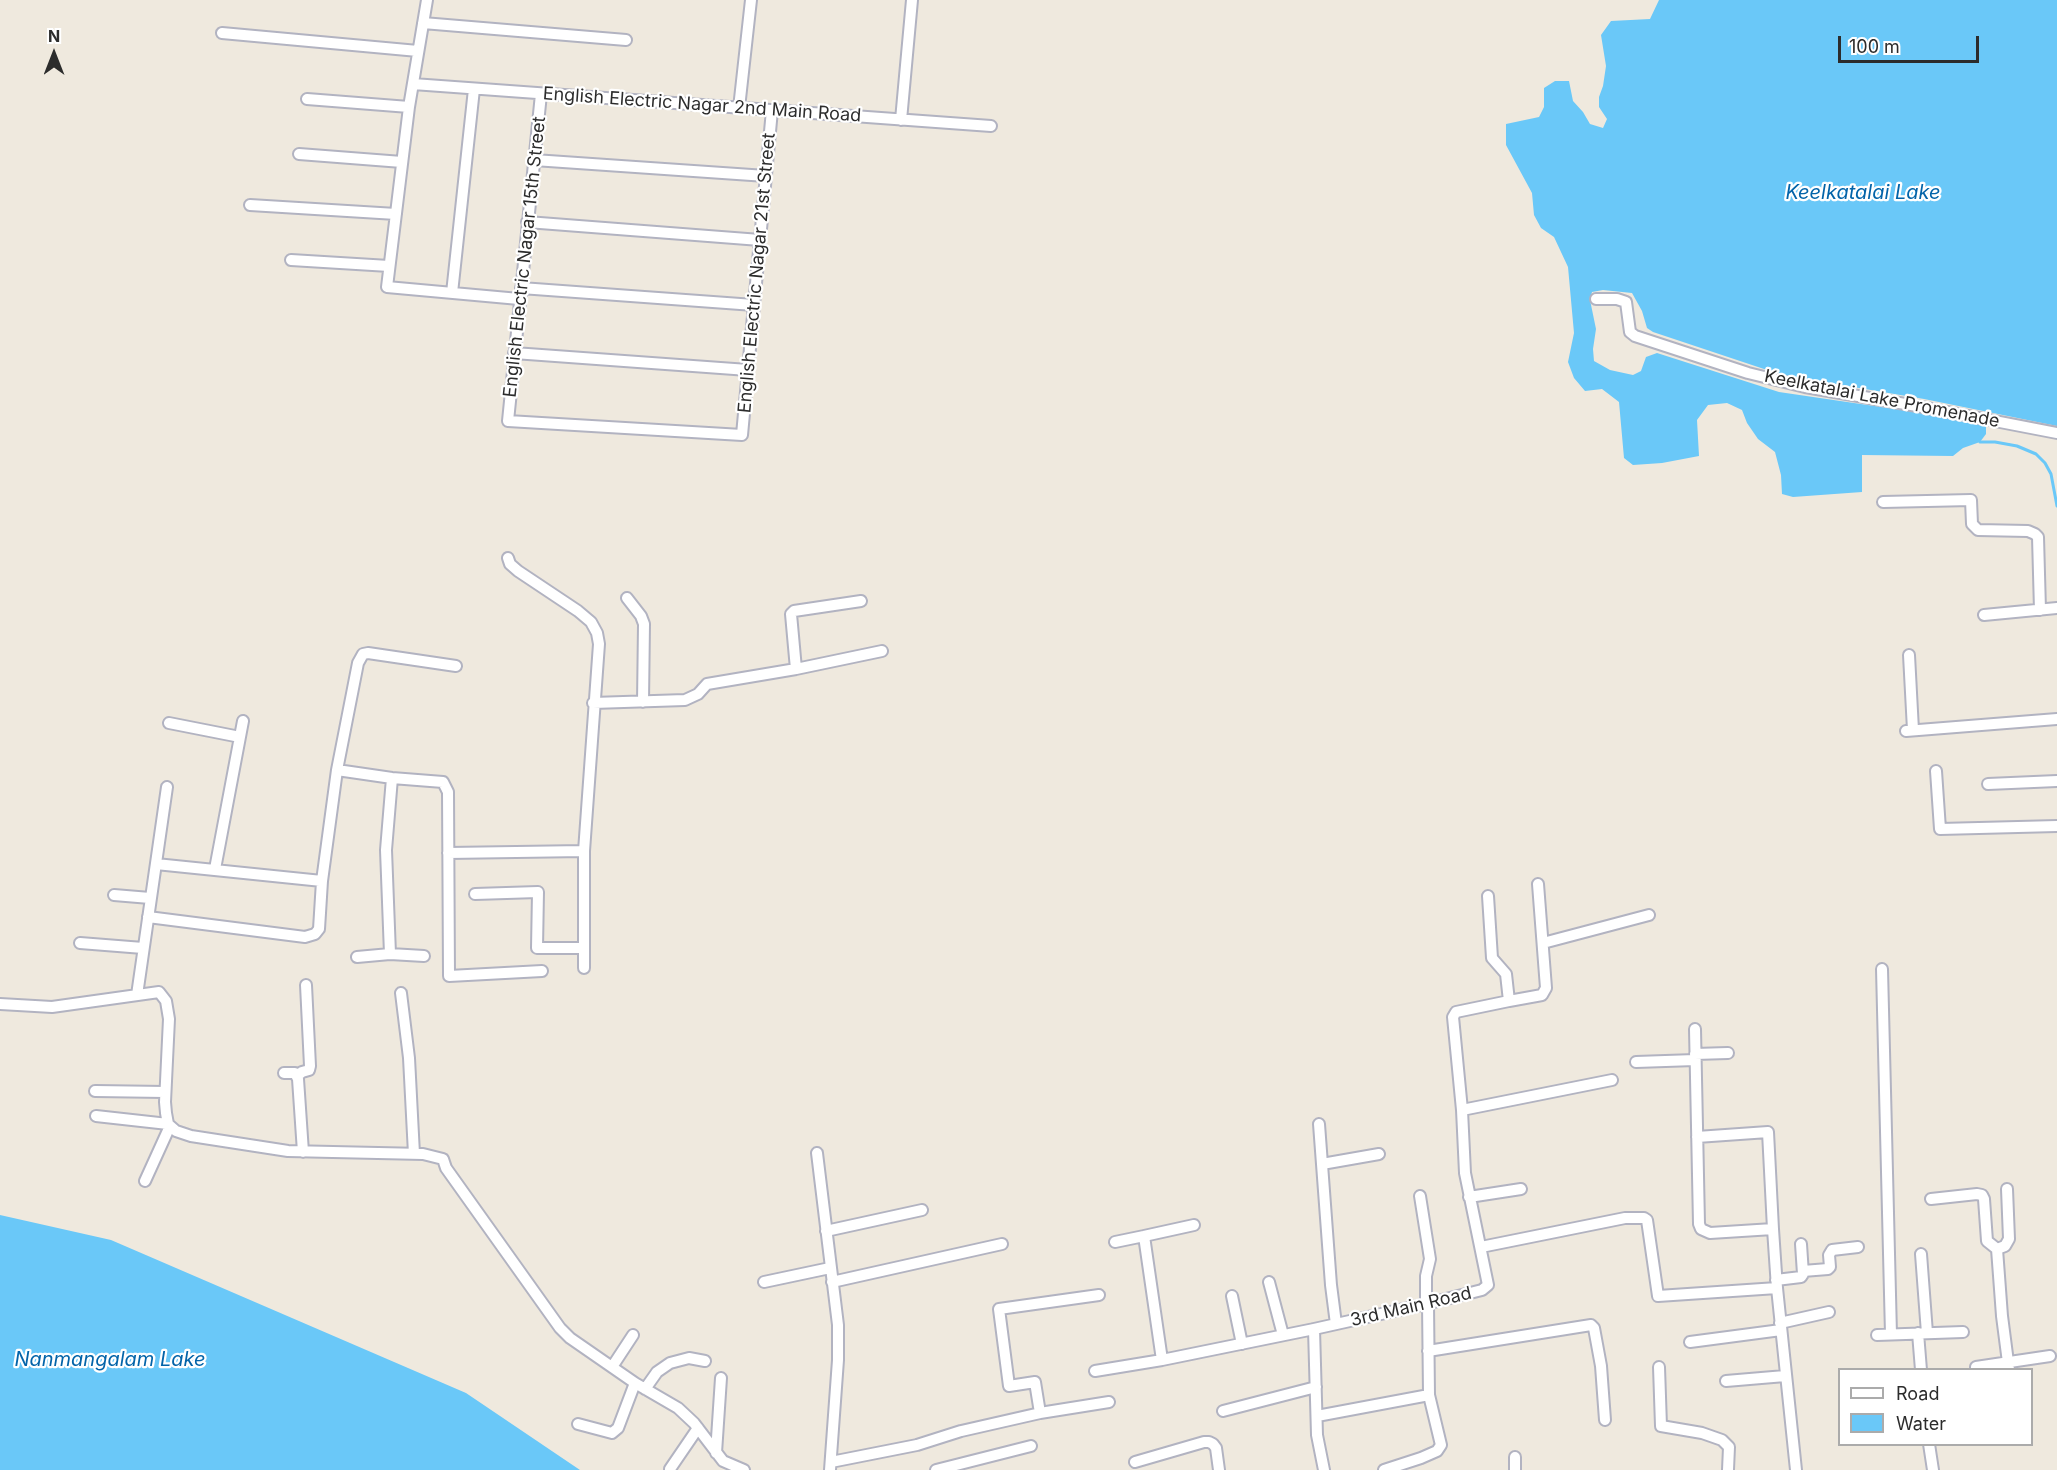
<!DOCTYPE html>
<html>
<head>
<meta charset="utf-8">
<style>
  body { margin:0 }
  #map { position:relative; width:2057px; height:1470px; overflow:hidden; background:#efe9de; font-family:Inter,sans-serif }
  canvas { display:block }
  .legend { position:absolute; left:1838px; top:1368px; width:195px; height:78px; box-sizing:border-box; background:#fff; border:2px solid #ababab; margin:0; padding:8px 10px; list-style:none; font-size:18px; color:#2c2c2c }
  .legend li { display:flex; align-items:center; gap:12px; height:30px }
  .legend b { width:30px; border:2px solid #ababab }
  .north { position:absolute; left:24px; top:24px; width:60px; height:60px; -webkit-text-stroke:4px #fff; paint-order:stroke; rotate:0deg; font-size:16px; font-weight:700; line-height:24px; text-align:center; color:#2c2c2c }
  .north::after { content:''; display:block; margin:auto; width:21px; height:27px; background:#2c2c2c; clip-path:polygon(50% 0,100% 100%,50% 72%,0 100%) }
  .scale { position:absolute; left:1838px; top:36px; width:141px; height:27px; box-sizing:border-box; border:3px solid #2c2c2c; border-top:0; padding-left:8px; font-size:18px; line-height:21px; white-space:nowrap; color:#2c2c2c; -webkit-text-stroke:4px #fff; paint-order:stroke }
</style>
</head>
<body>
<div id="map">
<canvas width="2057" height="1470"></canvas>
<ul class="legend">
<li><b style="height:8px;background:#fff"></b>Road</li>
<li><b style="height:16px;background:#6ac8f8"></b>Water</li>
</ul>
<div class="north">N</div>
<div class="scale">100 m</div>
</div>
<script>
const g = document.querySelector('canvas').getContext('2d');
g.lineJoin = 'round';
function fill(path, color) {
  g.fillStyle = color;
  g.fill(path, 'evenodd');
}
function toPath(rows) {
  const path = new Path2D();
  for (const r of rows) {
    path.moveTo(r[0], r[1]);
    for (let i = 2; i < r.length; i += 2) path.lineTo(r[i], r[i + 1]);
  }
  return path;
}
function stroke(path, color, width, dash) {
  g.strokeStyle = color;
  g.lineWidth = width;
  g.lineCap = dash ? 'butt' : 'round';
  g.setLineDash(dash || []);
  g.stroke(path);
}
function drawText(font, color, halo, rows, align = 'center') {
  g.font = font + ' Inter,sans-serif';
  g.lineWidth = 4.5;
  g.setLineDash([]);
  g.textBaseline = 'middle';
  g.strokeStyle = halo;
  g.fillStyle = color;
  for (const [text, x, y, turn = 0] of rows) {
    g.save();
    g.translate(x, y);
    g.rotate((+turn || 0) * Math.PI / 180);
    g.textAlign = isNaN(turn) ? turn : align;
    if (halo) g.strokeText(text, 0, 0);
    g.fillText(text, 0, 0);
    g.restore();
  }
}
fill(toPath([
  [1659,0,2057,0,2057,426,1924,399,1782,375,1653,332,1647,328,1642,311,1632,293,1603,290,1592,292,1590,300,1596,329,1593,349,1594,361,1610,370,1633,375,1641,371,1646,357,1657,353,1779,392,1963,419,1986,426,1986,434,1980,442,1963,448,1953,456,1862,455,1862,492,1793,497,1782,494,1781,475,1775,452,1758,439,1747,423,1742,410,1727,403,1708,405,1697,420,1699,456,1662,463,1633,465,1624,458,1619,402,1602,389,1585,391,1574,378,1568,362,1574,333,1568,267,1554,237,1541,228,1534,215,1532,193,1506,145,1506,124,1539,117,1544,107,1544,88,1555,81,1569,81,1573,101,1583,112,1590,124,1603,128,1607,119,1599,107,1599,97,1603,86,1606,66,1601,35,1611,21,1650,19],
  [0,1215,111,1240,466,1393,580,1470,0,1470]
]), '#6ac8f8');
stroke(toPath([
  [1980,442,1995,442,2017,446,2036,454,2045,463,2051,474,2057,506]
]), '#6ac8f8', 3);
const minor = toPath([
  [427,0,409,107,387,287,519,299],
  [423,23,626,40],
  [222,33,418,51],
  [413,84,991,126],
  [541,94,508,421,742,435,772,110],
  [307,99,409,107],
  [739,108,751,0],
  [901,120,912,0],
  [299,154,402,162],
  [534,160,766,176],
  [250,205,396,214],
  [527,222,760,240],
  [291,260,389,266],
  [521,288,754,305],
  [452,293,474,89],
  [1596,299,1617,299,1626,302,1630,332,1635,336,1748,373,1805,387,1917,406,2057,433],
  [514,353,748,370],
  [1883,502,1971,500,1972,524,1978,530,2028,531,2035,534,2038,537,2040,610],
  [508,558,510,564,518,571,578,611,591,622,597,633,599,644,584,851,584,968],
  [627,598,641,616,644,624,643,702],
  [1984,615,2057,608],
  [1909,655,1913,730],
  [796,669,791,614,794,611,861,601],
  [593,703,685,700,698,694,707,684,796,669,882,651],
  [169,723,240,737],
  [1906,731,2057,719],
  [337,770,358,663,363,654,368,653,456,666],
  [1936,771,1940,829,2057,826],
  [1988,784,2057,781],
  [448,853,584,851],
  [215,869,243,721],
  [322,881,337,770,392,778,443,782,448,792,449,976,542,971],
  [475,894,538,892,537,948,583,948],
  [114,895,150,898],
  [148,917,305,937,315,934,319,929,322,881,156,864],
  [80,943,143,948],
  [1543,943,1649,915],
  [390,954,386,850,392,778],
  [357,957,390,954,424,956],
  [1882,969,1891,1334],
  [401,993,409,1058,414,1154],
  [137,995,167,787],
  [1509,1001,1542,995,1546,988,1538,884],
  [0,1004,52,1007,159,992,166,1001,169,1019,165,1102,166,1113,168,1124,176,1131,191,1136,288,1151,423,1154,443,1159,446,1168,560,1328,570,1338,635,1383,678,1408,694,1423,723,1461,744,1470],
  [1695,1029,1699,1224,1701,1229,1710,1233,1773,1229,1777,1288],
  [1695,1054,1728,1053],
  [1636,1062,1695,1060],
  [284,1073,295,1073,298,1079,303,1152],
  [297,1076,302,1072,309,1070,310,1066,306,985],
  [95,1091,165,1092],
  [1462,1110,1612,1080],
  [96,1116,168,1124],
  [1319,1124,1331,1285,1336,1324],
  [1697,1137,1768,1132,1773,1229],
  [817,1153,838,1325,838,1360,830,1470],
  [1322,1164,1379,1154],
  [145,1181,170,1126],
  [1420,1196,1430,1259,1426,1276,1426,1304],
  [1469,1197,1521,1189],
  [1931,1199,1977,1194,1982,1195,1984,1199,1987,1241,1997,1249,2002,1316,2009,1370],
  [826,1231,922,1210],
  [1144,1236,1194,1225],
  [1115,1242,1144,1236,1162,1360],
  [1481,1247,1625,1218,1644,1218,1647,1220,1658,1296,1777,1288,1796,1470],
  [1997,1249,2005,1246,2009,1239,2007,1189],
  [1921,1254,1927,1333],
  [1803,1271,1828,1269,1830,1267,1829,1255,1832,1250,1858,1247],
  [1776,1280,1801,1277,1803,1274,1801,1244],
  [764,1282,830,1268],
  [832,1282,1002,1244],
  [1269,1282,1283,1335],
  [1232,1296,1242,1344],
  [1780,1323,1829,1312],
  [1314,1329,1317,1435,1324,1470],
  [1918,1333,1921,1370],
  [1877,1335,1963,1332],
  [1690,1342,1781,1330],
  [1428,1351,1591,1325,1594,1328,1601,1366,1605,1420],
  [612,1367,633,1335],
  [1659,1367,1661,1426,1702,1433,1722,1440,1729,1447,1728,1470],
  [1976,1367,2050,1356],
  [1095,1371,1162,1360,1314,1329,1426,1304,1482,1290,1488,1285,1465,1173,1462,1110,1453,1017,1456,1012,1509,1001,1506,974,1492,958,1488,896],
  [1726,1381,1785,1376],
  [645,1389,657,1372,670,1363,689,1358,705,1361],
  [1223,1411,1316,1387],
  [1040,1413,1035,1382,1009,1386,999,1309,1099,1295],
  [1317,1416,1429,1395],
  [578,1424,612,1433,618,1428,635,1383],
  [1929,1444,1933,1470],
  [716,1453,721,1378],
  [1515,1457,1515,1470],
  [831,1462,917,1445,961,1431,1040,1413,1109,1402],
  [1135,1462,1204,1442,1209,1442,1213,1444,1216,1448,1219,1470],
  [670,1469,698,1428],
  [936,1470,1031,1446],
  [1384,1470,1421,1458,1437,1451,1441,1445,1429,1395,1428,1304]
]);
stroke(minor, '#b2b3c1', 14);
stroke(minor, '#fff', 10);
drawText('18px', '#2c2c2c', '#fff', [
  ["English Electric Nagar 2nd Main Road",702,105,4],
  ["English Electric Nagar 15th Street",525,257,-84],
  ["English Electric Nagar 21st Street",757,273,-85],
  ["Keelkatalai Lake Promenade",1882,399,11],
  ["3rd Main Road",1411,1307,-13]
]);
drawText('italic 20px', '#0364a9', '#fff', [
  ["Keelkatalai Lake",1863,193],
  ["Nanmangalam Lake",110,1360]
]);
</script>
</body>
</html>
